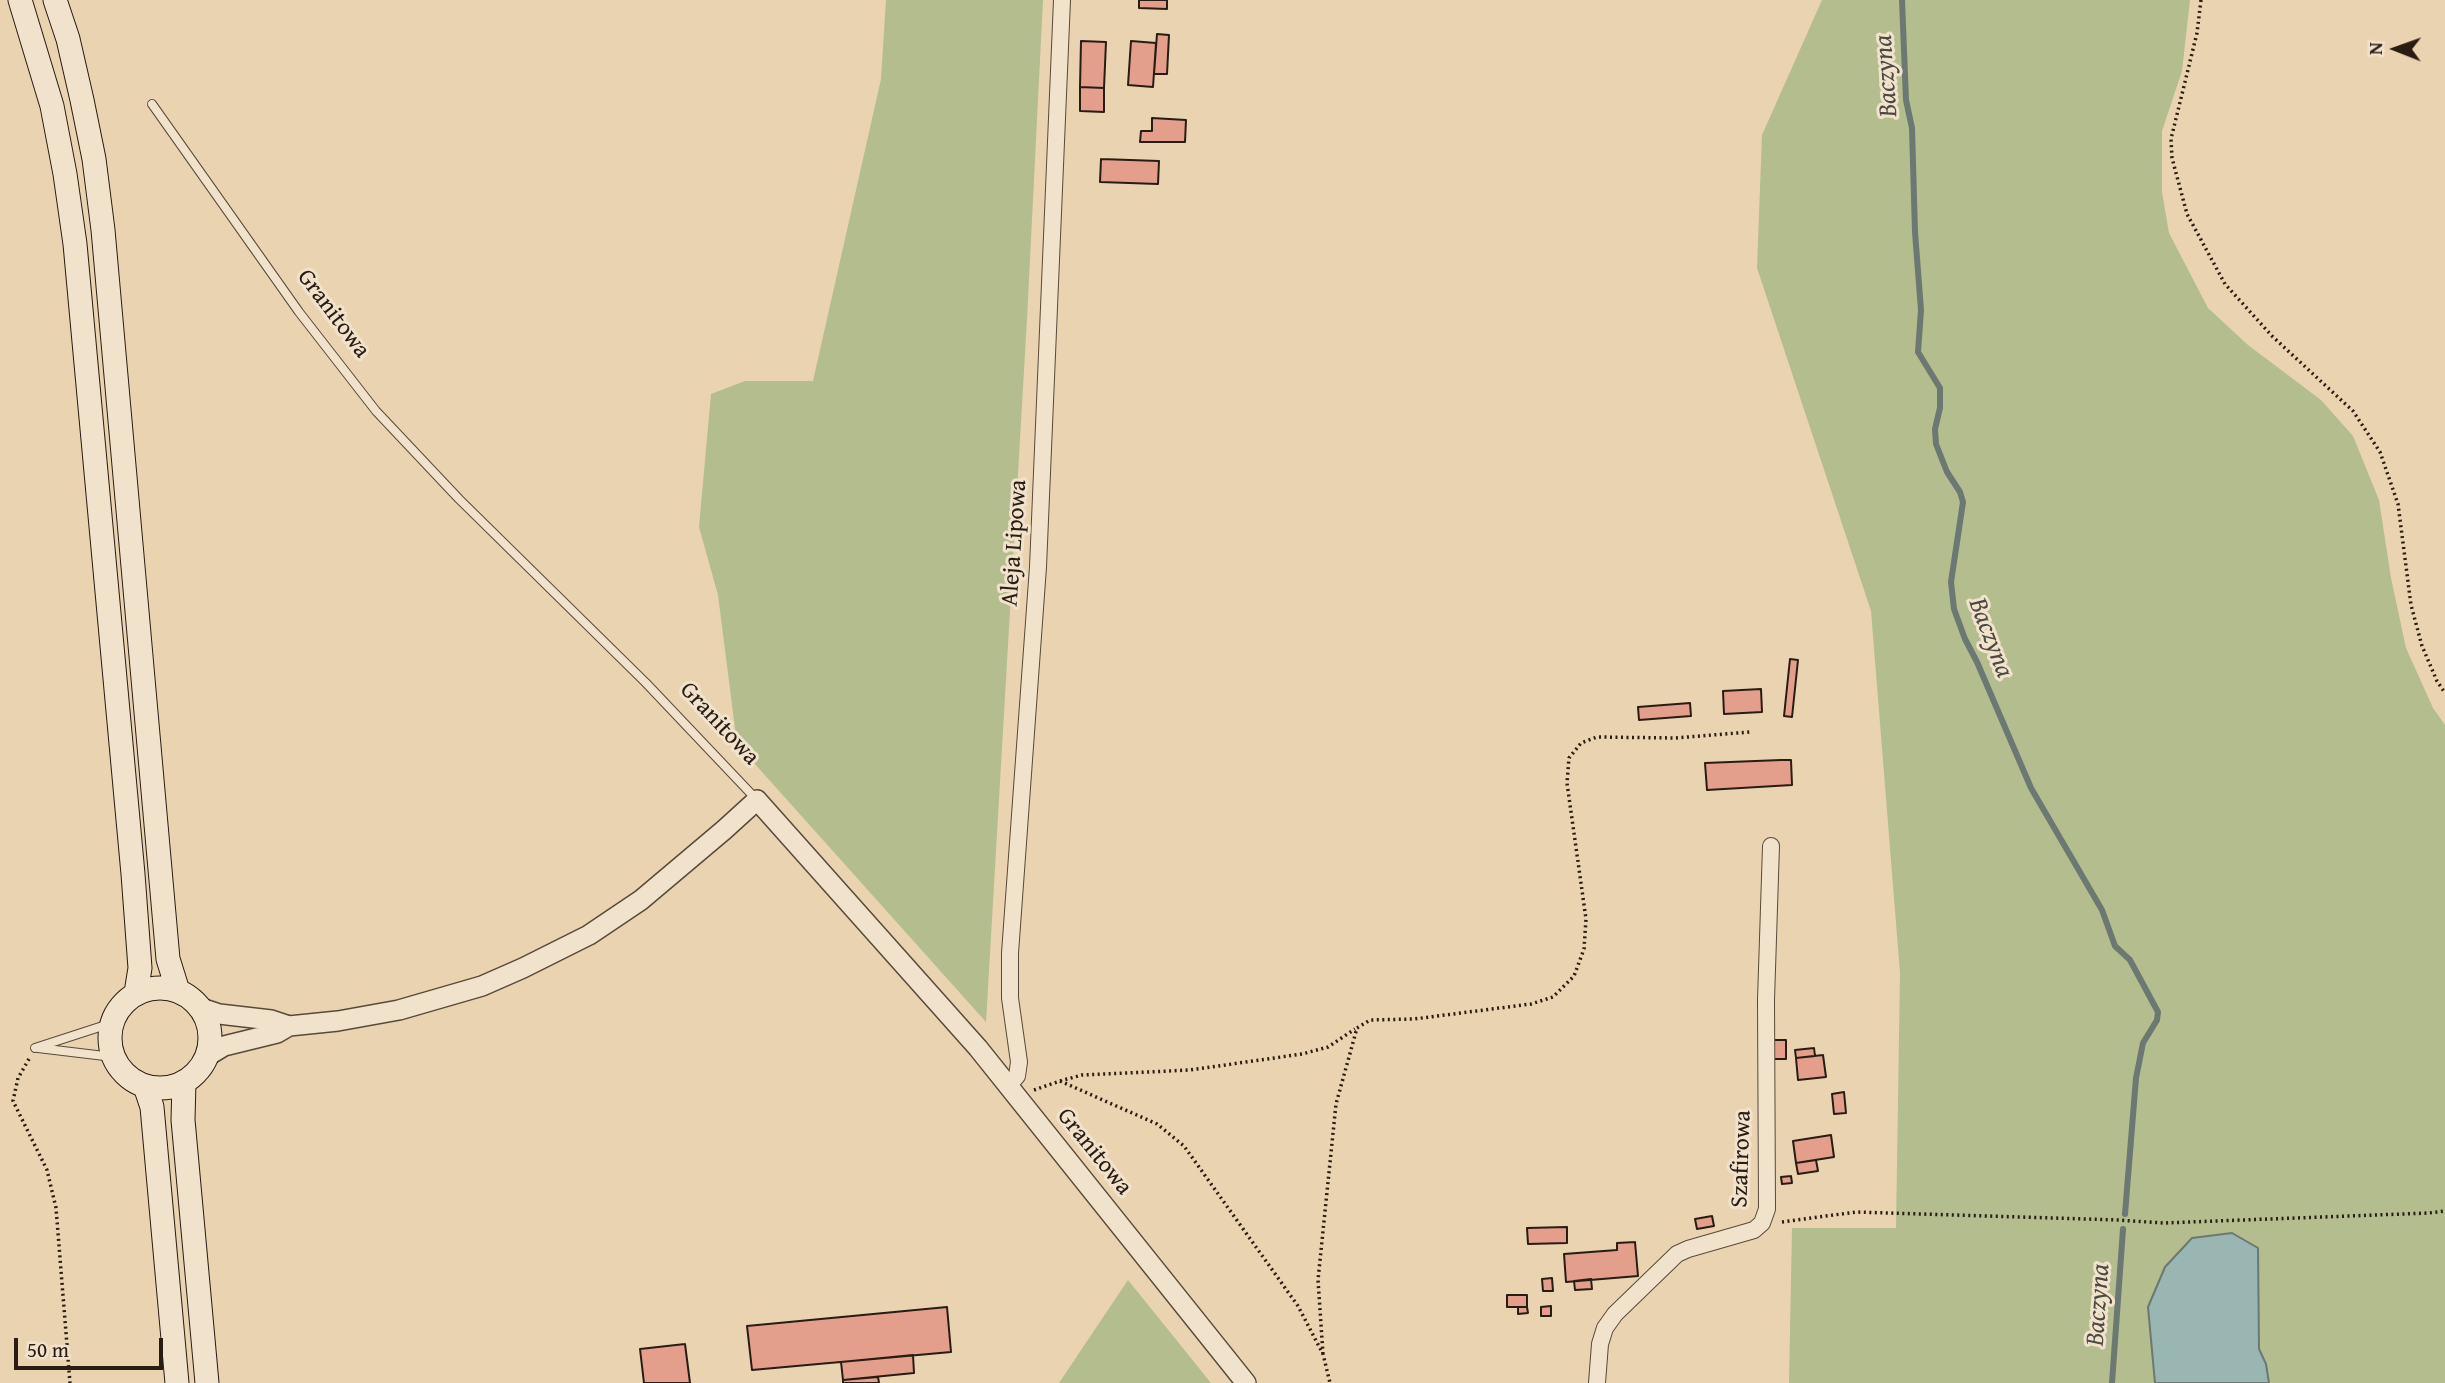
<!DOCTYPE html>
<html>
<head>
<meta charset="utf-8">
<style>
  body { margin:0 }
  #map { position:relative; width:2445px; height:1383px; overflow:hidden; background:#ead3b0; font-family:"Gentium Book Plus",serif }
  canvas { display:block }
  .north { position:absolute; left:2361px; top:14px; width:70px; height:70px; -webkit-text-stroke:5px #f1e2cc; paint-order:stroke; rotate:271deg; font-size:19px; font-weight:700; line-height:28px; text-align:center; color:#281c13 }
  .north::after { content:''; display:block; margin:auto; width:24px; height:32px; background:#281c13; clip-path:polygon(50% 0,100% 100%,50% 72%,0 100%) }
  .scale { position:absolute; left:14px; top:1338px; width:149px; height:32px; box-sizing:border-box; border:4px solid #281c13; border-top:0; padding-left:9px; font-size:21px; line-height:24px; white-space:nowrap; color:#281c13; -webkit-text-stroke:5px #f1e2cc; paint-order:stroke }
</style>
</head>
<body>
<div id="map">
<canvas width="2445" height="1383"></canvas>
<div class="north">N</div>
<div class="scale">50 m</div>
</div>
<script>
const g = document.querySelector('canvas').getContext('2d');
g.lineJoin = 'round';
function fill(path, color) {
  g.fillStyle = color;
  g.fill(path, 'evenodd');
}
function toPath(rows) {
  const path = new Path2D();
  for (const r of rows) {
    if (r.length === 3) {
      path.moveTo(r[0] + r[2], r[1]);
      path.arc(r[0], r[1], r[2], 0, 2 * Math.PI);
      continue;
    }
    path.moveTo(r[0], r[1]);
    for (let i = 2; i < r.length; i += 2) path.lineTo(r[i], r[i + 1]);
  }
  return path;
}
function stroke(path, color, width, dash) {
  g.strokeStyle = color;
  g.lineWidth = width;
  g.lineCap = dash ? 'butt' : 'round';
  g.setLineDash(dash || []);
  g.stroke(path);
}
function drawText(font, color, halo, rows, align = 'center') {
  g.font = font + ' "Gentium Book Plus",serif';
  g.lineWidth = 6;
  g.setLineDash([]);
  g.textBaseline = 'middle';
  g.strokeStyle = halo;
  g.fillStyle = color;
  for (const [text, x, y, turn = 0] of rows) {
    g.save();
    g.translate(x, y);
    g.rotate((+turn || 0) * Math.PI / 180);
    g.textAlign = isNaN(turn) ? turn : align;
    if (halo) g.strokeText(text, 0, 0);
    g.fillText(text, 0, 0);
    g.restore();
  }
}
fill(toPath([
  [886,0,1043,0,1027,319,986,1022,737,744,718,595,699,527,711,394,745,381,813,381,881,79],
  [1822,0,2190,0,2182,71,2162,131,2162,192,2169,233,2208,308,2248,345,2321,400,2353,436,2379,500,2391,578,2406,648,2433,708,2445,725,2445,1383,1789,1383,1792,1228,1896,1228,1900,973,1871,611,1757,268,1762,135],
  [1128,1280,1211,1383,1059,1383]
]), '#b4bd8d');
const water = toPath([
  [2232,1233,2258,1248,2259,1349,2266,1364,2269,1383,2155,1383,2148,1307,2165,1267,2192,1238,2232,1233]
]);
fill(water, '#99b6b2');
stroke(water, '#6c7872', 2);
stroke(toPath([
  [1902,0,1906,100,1912,128,1915,232,1921,310,1918,352,1940,388,1940,408,1935,429,1936,444,1947,472,1960,492,1963,502,1951,582,1954,609,1965,639,1977,662,2031,788,2102,910,2115,946,2130,960,2158,1012,2157,1020,2143,1043,2136,1078,2125,1214],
  [2112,1383,2123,1229]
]), '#6c7872', 6);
const building = toPath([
  [1139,0,1167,0,1167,9,1139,8,1139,0],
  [1157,34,1169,35,1167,74,1154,74,1157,34],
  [1081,41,1106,42,1104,88,1080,87,1081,41],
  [1131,41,1156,43,1153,87,1128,85,1131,41],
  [1080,87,1104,88,1104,112,1080,111,1080,87],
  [1152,118,1186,120,1185,142,1140,142,1141,131,1152,131,1152,118],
  [1101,159,1159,161,1158,184,1100,182,1101,159],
  [1790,659,1798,660,1792,717,1784,716,1790,659],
  [1761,689,1762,712,1724,714,1723,691,1761,689],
  [1690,703,1691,716,1639,720,1638,707,1690,703],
  [1781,760,1791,760,1792,785,1707,790,1705,763,1781,760],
  [1773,1040,1786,1040,1786,1059,1773,1059,1773,1040],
  [1814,1048,1815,1056,1796,1058,1795,1050,1814,1048],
  [1823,1055,1826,1077,1798,1080,1796,1058,1823,1055],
  [1844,1092,1846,1113,1834,1114,1832,1094,1844,1092],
  [1831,1135,1834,1157,1796,1163,1793,1141,1831,1135],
  [1816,1160,1818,1171,1798,1174,1796,1163,1816,1160],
  [1791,1176,1792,1183,1782,1184,1781,1177,1791,1176],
  [1712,1216,1714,1226,1697,1229,1695,1219,1712,1216],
  [1567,1227,1567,1243,1528,1244,1527,1228,1567,1227],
  [1635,1242,1638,1276,1566,1282,1564,1254,1617,1250,1617,1243,1635,1242],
  [1552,1278,1553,1291,1543,1291,1542,1279,1552,1278],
  [1591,1279,1592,1289,1575,1290,1574,1281,1591,1279],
  [1507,1295,1527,1295,1527,1307,1507,1307,1507,1295],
  [1551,1306,1551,1316,1541,1316,1541,1307,1551,1306],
  [947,1307,951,1352,752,1370,747,1326,947,1307],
  [1518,1307,1527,1307,1528,1313,1518,1314,1518,1307],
  [685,1344,690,1383,644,1383,640,1349,685,1344],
  [913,1355,914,1373,843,1380,841,1362,913,1355],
  [878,1377,879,1383,843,1383,843,1380,878,1377]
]);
fill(building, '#e49f8c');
stroke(building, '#281c13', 2);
const service = toPath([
  [152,104,299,312,376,411,459,499,646,683,757,800],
  [35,1048,112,1023],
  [38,1048,113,1057]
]);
const minor = toPath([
  [1009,1085,1017,1076,1019,1062,1010,998,1010,953,1038,567,1062,0],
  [1597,1383,1600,1344,1605,1328,1615,1314,1677,1254,1688,1249,1754,1230,1762,1223,1767,1209,1766,1000,1771,846]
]);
const tertiary = toPath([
  [201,1008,219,1014,271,1020,289,1026],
  [206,1057,224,1046,277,1033,289,1026,338,1021,399,1010,482,986,523,968,589,935,641,900,724,830,757,800,978,1048,1246,1383]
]);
const secondary = toPath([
  [20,0,52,106,65,174,75,244,133,874,140,968,136,993],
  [55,0,68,39,82,100,94,159,103,230,168,959,178,991],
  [160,1038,50],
  [184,1082,183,1120,207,1383],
  [145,1086,152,1107,177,1383]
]);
stroke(service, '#584a3a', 10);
stroke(minor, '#584a3a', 18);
stroke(tertiary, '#584a3a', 22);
stroke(secondary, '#281c13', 25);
stroke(toPath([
  [2201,0,2197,33,2171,139,2172,158,2187,214,2225,284,2272,336,2353,411,2380,452,2398,504,2411,605,2422,646,2437,681,2445,693],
  [29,1059,18,1078,13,1101,47,1170,56,1208,70,1383],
  [1060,1081,1082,1075,1190,1070,1302,1054,1328,1047,1355,1029],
  [1034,1090,1060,1081,1157,1124,1184,1146,1298,1306,1323,1354,1330,1383],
  [1782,1222,1856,1212,2118,1220,2163,1223,2429,1213,2445,1211],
  [1323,1354,1318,1280,1336,1104,1357,1028,1370,1020,1414,1019,1531,1004,1553,997,1574,976,1584,949,1586,919,1567,783,1569,758,1581,743,1597,737,1675,738,1750,732]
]), '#281c13', 3.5, [2, 3.5]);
stroke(service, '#f1e2cc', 8);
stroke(minor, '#f1e2cc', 16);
stroke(tertiary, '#f1e2cc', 19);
stroke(secondary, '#f1e2cc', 23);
drawText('24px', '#281c13', '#f1e2cc', [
  ["Granitowa",333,314,53],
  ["Aleja Lipowa",1015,543,-86],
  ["Granitowa",719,724,47],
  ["Granitowa",1094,1152,51],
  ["Szafirowa",1742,1159,-88]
]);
drawText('italic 26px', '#4a4a43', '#f1e2cc', [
  ["Baczyna",1887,76,-94],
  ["Baczyna",1990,638,69],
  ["Baczyna",2099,1305,-86]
]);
</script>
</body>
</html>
